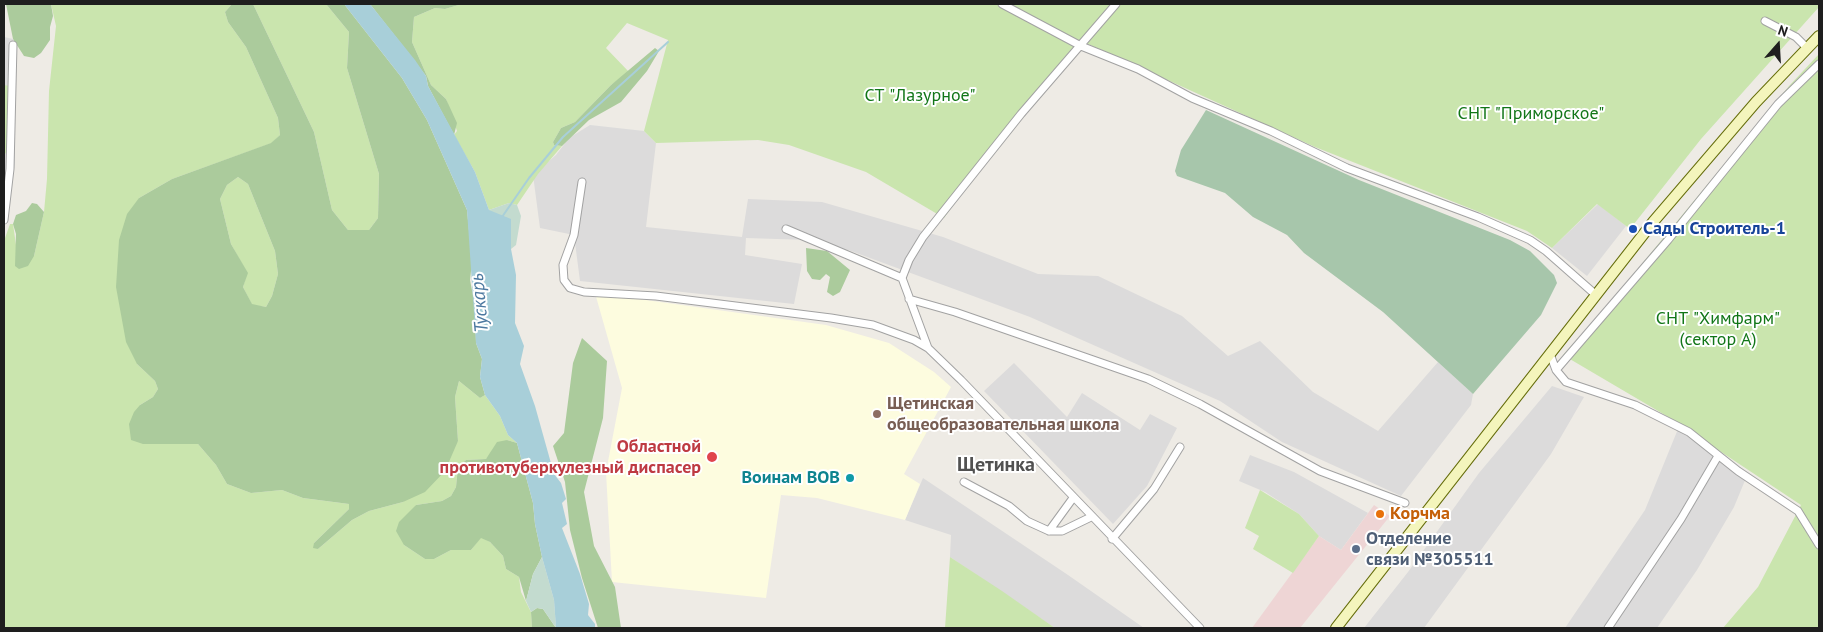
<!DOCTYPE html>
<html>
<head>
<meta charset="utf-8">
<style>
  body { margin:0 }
  #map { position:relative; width:1823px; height:632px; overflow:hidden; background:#eeebe5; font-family:"PT Sans",sans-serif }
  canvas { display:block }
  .frame { position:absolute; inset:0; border:5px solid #1e1e1e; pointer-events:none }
  .north { position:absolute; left:1753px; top:20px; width:50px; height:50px; -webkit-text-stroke:4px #fff; paint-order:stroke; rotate:19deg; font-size:14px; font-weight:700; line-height:20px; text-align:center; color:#1e1e1e }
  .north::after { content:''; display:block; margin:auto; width:18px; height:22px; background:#1e1e1e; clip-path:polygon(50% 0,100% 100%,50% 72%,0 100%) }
</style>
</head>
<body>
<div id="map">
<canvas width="1823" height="632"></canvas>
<div class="frame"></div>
<div class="north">N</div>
</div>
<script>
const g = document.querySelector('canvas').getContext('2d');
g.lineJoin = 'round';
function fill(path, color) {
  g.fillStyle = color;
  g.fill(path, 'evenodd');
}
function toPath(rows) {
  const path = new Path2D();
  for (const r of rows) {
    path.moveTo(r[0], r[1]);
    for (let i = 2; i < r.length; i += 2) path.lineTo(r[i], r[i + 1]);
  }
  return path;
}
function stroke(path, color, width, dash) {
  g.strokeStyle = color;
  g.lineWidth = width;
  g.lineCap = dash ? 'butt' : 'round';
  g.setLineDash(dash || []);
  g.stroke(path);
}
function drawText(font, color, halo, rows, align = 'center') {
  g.font = font + ' "PT Sans",sans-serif';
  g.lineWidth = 4;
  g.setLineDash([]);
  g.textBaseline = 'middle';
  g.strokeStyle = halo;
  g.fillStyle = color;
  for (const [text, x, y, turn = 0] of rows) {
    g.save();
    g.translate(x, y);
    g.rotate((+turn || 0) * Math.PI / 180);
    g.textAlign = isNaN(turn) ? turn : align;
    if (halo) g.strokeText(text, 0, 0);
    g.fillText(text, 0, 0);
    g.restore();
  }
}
fill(toPath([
  [4,37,13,39,15,164,4,225],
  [590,125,644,131,656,143,646,227,742,237,748,199,822,202,943,237,1038,274,1098,276,1182,316,1228,356,1260,341,1313,392,1378,431,1438,362,1473,394,1471,405,1401,496,1282,442,1220,401,1030,317,851,251,808,240,746,238,745,255,802,264,794,304,580,281,574,235,540,228,533,175,556,155,569,138],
  [1598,204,1626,226,1587,276,1552,248],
  [1014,363,1067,417,1082,393,1140,430,1150,414,1177,428,1147,486,1113,524,984,391],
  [1552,386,1584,397,1551,454,1424,628,1364,628,1408,572,1479,473],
  [1678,429,1689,434,1746,478,1734,507,1697,570,1657,628,1565,628,1645,510],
  [1250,455,1294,472,1368,513,1341,550,1319,536,1299,514,1265,492,1239,481],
  [923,478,1068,575,1144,628,1055,628,950,557,951,535,905,520]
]), '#dcdbdb');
fill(toPath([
  [1374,505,1390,516,1300,628,1252,628,1319,536,1341,550]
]), '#eed5d5');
fill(toPath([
  [595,293,826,325,889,343,934,372,951,387,904,474,920,484,905,520,817,498,781,495,766,598,612,582,606,472,622,388]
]), '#fdfcdf');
fill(toPath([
  [51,4,232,4,225,12,228,22,246,47,278,118,280,135,272,143,172,179,139,198,137,364,155,381,158,389,153,397,140,405,143,444,198,444,216,465,227,484,251,493,282,490,303,498,349,504,349,509,314,543,318,549,352,520,369,511,403,502,458,441,455,397,459,381,480,398,485,395,500,416,508,435,517,443,507,440,486,459,466,460,458,467,456,487,451,496,442,501,416,505,404,545,425,559,434,559,451,550,471,550,481,537,490,542,503,556,506,569,519,577,521,592,531,612,532,628,4,628,4,241,10,224,13,224,16,245,34,256,44,212,47,179,49,91,56,26],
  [253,4,326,4,349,32,347,68,379,174,378,218,369,230,348,230,332,210,314,132],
  [462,4,1819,4,1819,7,1701,139,1630,229,1597,204,1552,248,1527,231,1315,147,1086,43,977,172,944,218,866,172,789,145,758,140,656,143,644,131,668,40,627,23,606,48,629,72,611,85,575,122,561,128,553,142,554,145,562,146,538,174,517,205,509,203,489,210,475,172,454,135,457,131,446,99,431,85,412,42,414,17,435,8,445,9],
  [1819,54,1819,628,1723,628,1758,587,1801,505,1670,418,1563,355,1607,306,1789,86],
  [4,85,9,86,8,154,4,153],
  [238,177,248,184,275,251,278,274,272,296,266,307,252,305,243,287,247,273,231,244,220,199,227,185],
  [1260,490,1299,514,1319,536,1293,573,1253,549,1259,536,1245,528],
  [950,557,1002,591,1055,628,945,628]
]), '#cae5ae');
fill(toPath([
  [6,4,51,4,53,16,50,27,50,40,41,53,34,58,24,56,13,39],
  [232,4,253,4,314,132,332,210,348,230,369,230,378,218,379,174,347,68,349,32,326,4,344,4,402,78,427,120,467,210,472,262,470,280,475,306,476,343,482,359,480,377,485,395,480,398,459,381,455,397,458,441,445,471,425,492,403,502,369,511,352,520,318,549,313,548,314,543,349,509,349,504,303,498,282,490,251,493,227,484,216,465,198,444,143,444,131,440,129,424,134,412,140,405,153,397,158,389,155,381,137,364,126,342,116,287,119,240,127,214,139,198,172,179,271,143,280,135,278,118,246,47,228,22,225,12],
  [238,177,248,184,275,251,278,274,272,296,266,307,252,304,243,287,248,273,231,244,220,199,227,185],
  [370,4,462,4,445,9,435,8,414,17,412,42,431,85,446,99,457,123,454,135,428,86,426,76],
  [655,48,659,51,647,71,621,102,589,120,562,146,554,145,553,142,561,128,575,122,611,85],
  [32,203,37,204,44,212,34,256,28,266,19,269,15,266,16,234,13,224,16,215,26,211],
  [806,248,827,251,850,270,840,292,833,296,827,292,830,277,826,274,820,280,812,279,807,271],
  [582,338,607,361,603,418,584,492,594,546,615,587,621,628,598,628,582,578,570,530,565,482,553,446,564,433,573,363],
  [507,440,517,443,533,503,535,524,542,557,533,574,526,601,519,577,506,569,503,556,490,542,481,538,471,550,451,550,434,559,425,559,404,545,396,531,399,522,416,505,442,501,451,496,456,487,458,467,466,460,486,459,497,442],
  [537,608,543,609,556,628,532,628,531,612]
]), '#abcb9c');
fill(toPath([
  [509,203,517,205,521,216,516,245,511,249,489,210],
  [542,557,554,600,556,628,543,609,537,608,531,612,526,601,533,574]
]), '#c3dbcf');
fill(toPath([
  [1206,110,1359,180,1510,240,1530,251,1554,275,1557,283,1541,315,1473,394,1383,312,1304,253,1287,235,1253,217,1225,193,1177,176,1175,171,1181,150]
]), '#a7c6ab');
fill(toPath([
  [344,4,370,4,415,60,426,76,428,86,475,172,489,210,511,219,511,249,516,275,515,323,524,346,520,364,535,406,554,474,561,483,566,499,562,503,567,524,562,528,580,574,589,604,588,615,595,624,595,628,556,628,554,600,542,557,535,524,533,503,517,443,508,435,500,416,485,395,480,377,482,359,476,343,467,210,427,120,402,78]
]), '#a8cfd9');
stroke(toPath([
  [502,217,529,178,563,137,668,42]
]), '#a8cfd9', 2);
const street = toPath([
  [1002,4,1081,46,1138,69,1192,98,1271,131,1347,168,1478,217,1530,240,1546,251,1596,295],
  [1765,21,1796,37,1807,48],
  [582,182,574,235,563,265,564,280,570,288,584,292,656,296,831,318,873,325,914,340,928,348,961,380,1200,628],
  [4,220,10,169,13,45],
  [786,229,902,278],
  [909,299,955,312,1148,379,1200,404,1320,471,1405,503],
  [928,348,902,278,909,260,923,237,1021,114,1116,4],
  [1550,354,1556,370,1566,382,1635,405,1689,432,1738,471,1798,511,1819,545],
  [1556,370,1668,240,1778,104,1819,64],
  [964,482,1009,506,1027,521,1049,531,1062,531,1091,517],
  [1049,531,1073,498],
  [1112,539,1154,489,1180,447],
  [1608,628,1681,519,1718,456]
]);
const secondary = toPath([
  [1336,628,1653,222,1756,102,1819,36]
]);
stroke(street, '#a2a2a2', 9);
stroke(secondary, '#666e0c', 12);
stroke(street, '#fff', 7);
stroke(secondary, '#f4f5bc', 10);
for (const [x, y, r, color] of [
  [1633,229,5,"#1a4fb4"],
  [877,414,5,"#8d6e63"],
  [712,457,6,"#e0444e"],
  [850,478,5,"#0f9aa8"],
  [1380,514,5,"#e8710a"],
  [1356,549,5,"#5c6f8a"]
]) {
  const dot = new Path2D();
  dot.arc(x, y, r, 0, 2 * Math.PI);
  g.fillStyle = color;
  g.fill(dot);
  stroke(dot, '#fff', 2);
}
drawText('18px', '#127618', '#fff', [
  ["СТ \"Лазурное\"",920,96],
  ["СНТ \"Приморское\"",1531,114],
  ["СНТ \"Химфарм\"",1718,319],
  ["(сектор А)",1718,340]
]);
drawText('bold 18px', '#164399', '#fff', [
  ["Сады Строитель-1",1643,229]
], 'left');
drawText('bold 18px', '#785e54', '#fff', [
  ["Щетинская",887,404],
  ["общеобразовательная школа",887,425]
], 'left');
drawText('bold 18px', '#be3a42', '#fff', [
  ["Областной",701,447],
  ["противотуберкулезный диспасер",701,468]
], 'right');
drawText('bold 18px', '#0d838f', '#fff', [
  ["Воинам ВОВ",840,478]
], 'right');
drawText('bold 18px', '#c56008', '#fff', [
  ["Корчма",1390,514]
], 'left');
drawText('bold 18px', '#4e5e75', '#fff', [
  ["Отделение",1366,539],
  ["связи №305511",1366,560]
], 'left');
drawText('italic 19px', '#4d79a0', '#fff', [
  ["Тускарь",480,303,-95]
]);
drawText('bold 20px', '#515151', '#fff', [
  ["Щетинка",996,465]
]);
</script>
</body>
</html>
